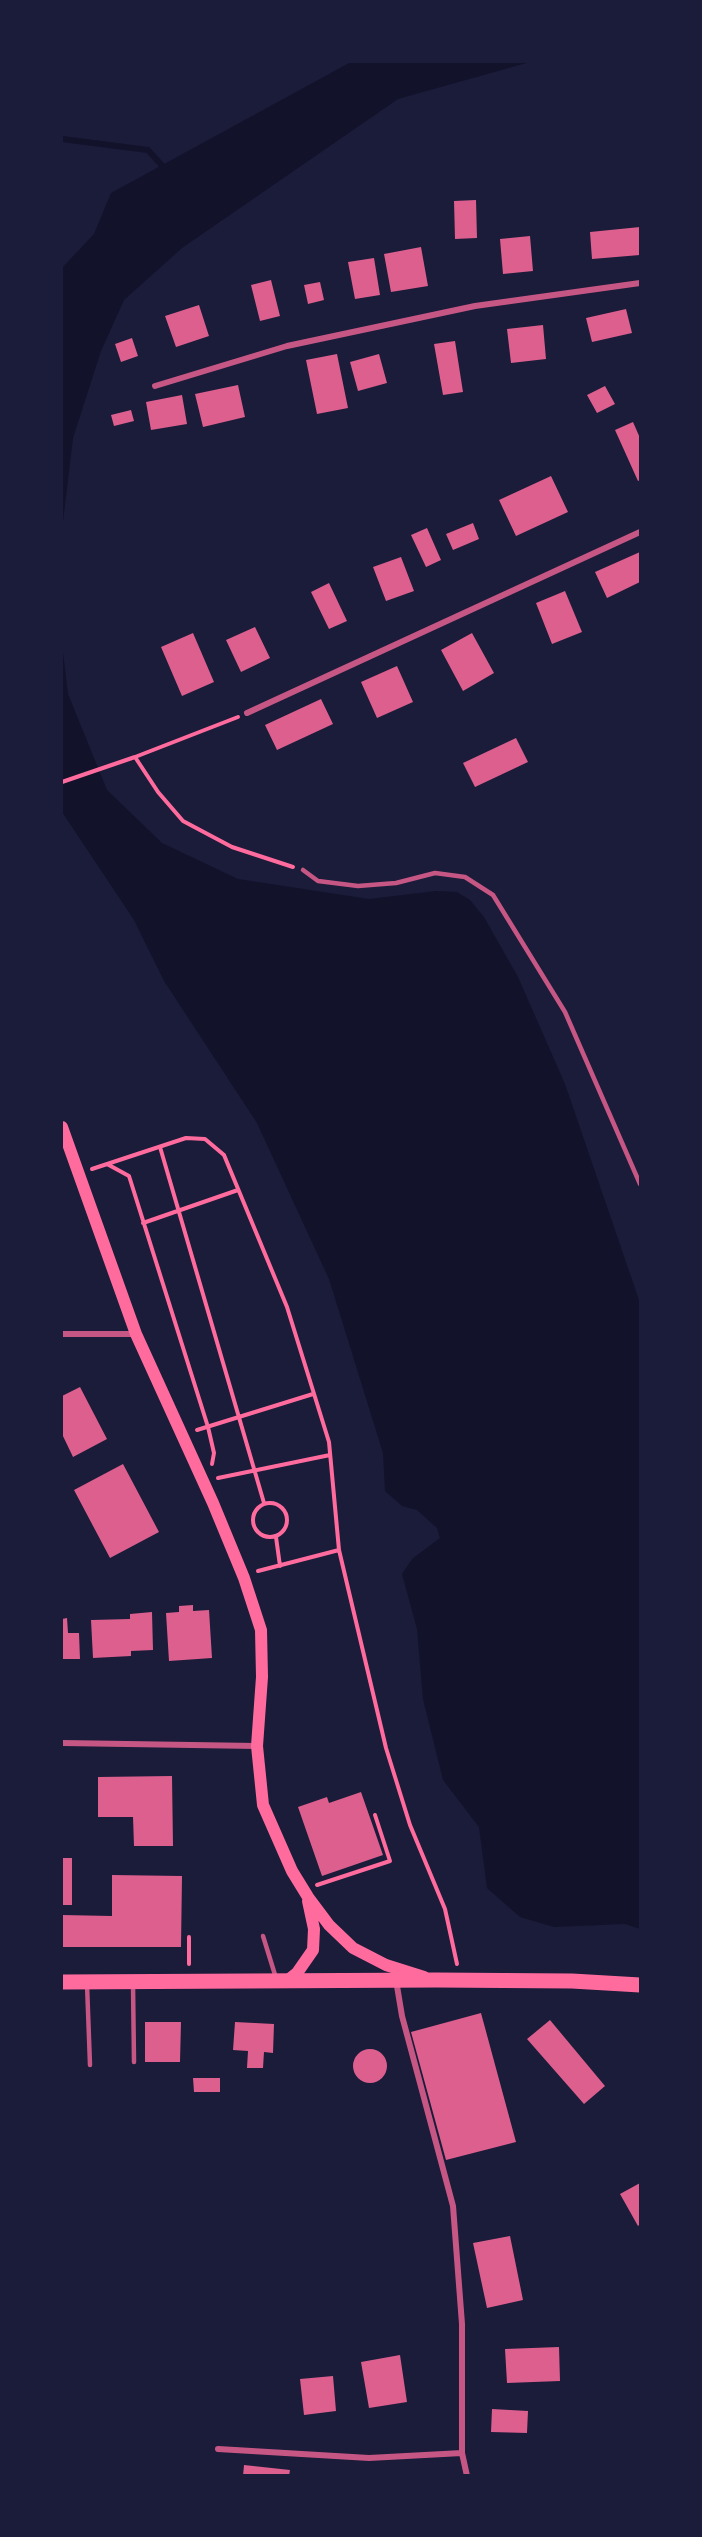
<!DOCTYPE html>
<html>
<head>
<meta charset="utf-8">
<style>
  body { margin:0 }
  #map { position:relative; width:702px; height:2537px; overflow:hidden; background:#1b1b3a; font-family:Manrope,sans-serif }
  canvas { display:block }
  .frame { position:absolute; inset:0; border:63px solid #1b1b3a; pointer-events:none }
</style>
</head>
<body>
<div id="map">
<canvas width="702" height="2537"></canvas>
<div class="frame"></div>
</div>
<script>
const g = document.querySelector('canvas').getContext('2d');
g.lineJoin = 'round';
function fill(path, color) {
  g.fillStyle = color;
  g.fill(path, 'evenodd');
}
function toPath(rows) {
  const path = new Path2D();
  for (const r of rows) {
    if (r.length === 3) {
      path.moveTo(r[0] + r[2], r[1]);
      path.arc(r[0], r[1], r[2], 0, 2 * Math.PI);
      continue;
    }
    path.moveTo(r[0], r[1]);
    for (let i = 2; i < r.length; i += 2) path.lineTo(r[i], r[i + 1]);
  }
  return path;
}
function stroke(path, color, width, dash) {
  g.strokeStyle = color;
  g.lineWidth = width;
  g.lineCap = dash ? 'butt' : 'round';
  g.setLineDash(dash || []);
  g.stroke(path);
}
fill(toPath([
  [351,62,530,62,398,99,182,248,124,300,101,351,73,438,62,530,62,268,94,234,111,193],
  [62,644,68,694,107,790,162,843,238,879,369,899,436,891,457,892,470,900,484,917,518,977,565,1084,640,1303,640,1929,625,1924,554,1927,520,1917,487,1888,479,1827,443,1780,423,1699,417,1629,402,1574,412,1559,440,1538,437,1528,417,1510,402,1506,385,1491,383,1453,329,1279,257,1123,164,981,134,920,62,812]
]), '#12122b');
stroke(toPath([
  [62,139,148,150,166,170]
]), '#12122b', 6);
fill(toPath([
  [476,200,477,238,455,239,454,201],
  [640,227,640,255,592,259,590,232],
  [530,236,533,271,503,274,500,239],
  [421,247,428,286,391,292,384,254],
  [374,258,380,295,355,299,348,262],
  [271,280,280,316,260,321,251,285],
  [320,282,324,300,308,304,304,285],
  [199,305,209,336,176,347,165,316],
  [626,309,632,333,592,342,586,318],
  [543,325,546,359,511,363,507,329],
  [132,338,138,356,121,362,115,344],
  [455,341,463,392,443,395,434,344],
  [337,354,348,408,317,414,306,360],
  [379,354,387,383,358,391,350,362],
  [238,385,245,417,203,427,195,394],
  [605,386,615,404,597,413,587,395],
  [182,395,187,424,151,430,146,402],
  [131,410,134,421,114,426,111,415],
  [633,422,640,438,640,480,638,481,615,430],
  [551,476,568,512,516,536,499,500],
  [473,523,479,539,453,550,446,534],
  [427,528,441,560,426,567,411,535],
  [640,552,640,582,607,598,595,572],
  [401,557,414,591,386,601,373,567],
  [329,583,347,621,329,629,311,592],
  [565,591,582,632,552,644,536,603],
  [255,627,270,658,241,672,226,640],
  [193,633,214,682,182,696,161,647],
  [472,633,494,673,463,691,441,650],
  [397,666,413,702,377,718,361,682],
  [321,699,333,724,277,750,265,725],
  [516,738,528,762,475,787,463,763],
  [80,1387,107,1439,73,1457,62,1434,62,1396],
  [123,1464,159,1532,110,1558,74,1490],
  [193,1605,193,1611,209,1610,212,1658,169,1661,166,1613,179,1612,179,1606],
  [152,1612,153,1650,131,1651,131,1656,93,1658,91,1620,130,1619,130,1614],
  [67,1618,68,1633,79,1633,80,1659,62,1659,62,1619],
  [172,1776,173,1846,134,1846,133,1817,98,1817,98,1777],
  [361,1792,383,1855,322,1876,298,1807,327,1797,329,1803],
  [62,1858,72,1858,72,1905,62,1905],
  [112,1875,182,1876,181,1947,62,1947,62,1915,112,1916],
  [481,2013,516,2142,446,2160,411,2032],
  [550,2020,605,2086,584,2104,527,2039],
  [145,2022,181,2022,180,2062,145,2062],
  [235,2022,274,2024,273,2053,264,2052,263,2068,247,2068,248,2051,233,2050],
  [370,2066,17],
  [193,2078,220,2078,220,2092,194,2092],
  [640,2183,640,2224,638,2226,620,2194],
  [510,2236,523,2300,487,2308,473,2243],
  [559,2347,560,2381,507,2383,505,2349],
  [400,2355,407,2402,369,2408,361,2362],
  [333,2376,336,2411,304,2415,300,2379],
  [492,2409,528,2411,527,2433,491,2432],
  [244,2465,290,2470,289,2476,243,2476]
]), '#dd5f8e');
stroke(toPath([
  [135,757,158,792,183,821,232,847,293,867],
  [62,782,135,757,238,717],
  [160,1147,264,1503],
  [107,1164,129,1176,208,1427,214,1453,212,1464],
  [92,1169,186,1138,205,1139,224,1155,287,1307,329,1442,339,1550,386,1748,410,1825,445,1909,457,1964],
  [143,1223,238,1190],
  [197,1430,313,1394],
  [218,1478,330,1455],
  [270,1520,17],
  [276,1537,280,1566],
  [258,1571,339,1550],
  [317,1885,390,1861,375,1815],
  [189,1937,189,1964]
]), '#ff6b9d', 4);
stroke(toPath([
  [303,870,318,881,358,886,396,883,435,873,465,877,493,895,565,1012,640,1184],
  [263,1936,276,1978],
  [87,1984,90,2065],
  [133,1984,134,2062]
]), '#c65784', 4.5);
stroke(toPath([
  [155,386,287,346,475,306,640,283],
  [247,713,640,532],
  [62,1334,136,1334],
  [62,1743,257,1746],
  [396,1980,402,2016,453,2206,462,2324,462,2453,467,2476],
  [218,2449,369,2458,462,2453]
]), '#c65784', 6);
stroke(toPath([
  [62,1127,136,1334,213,1503,244,1578,261,1630,262,1677,257,1746,263,1805,292,1871,308,1897,329,1925,353,1948,386,1965,424,1977],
  [287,1981,297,1973,313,1950,314,1929,308,1901]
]), '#ff6b9d', 12);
stroke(toPath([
  [62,1982,436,1980,572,1981,640,1985]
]), '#ff6b9d', 15);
</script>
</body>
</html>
